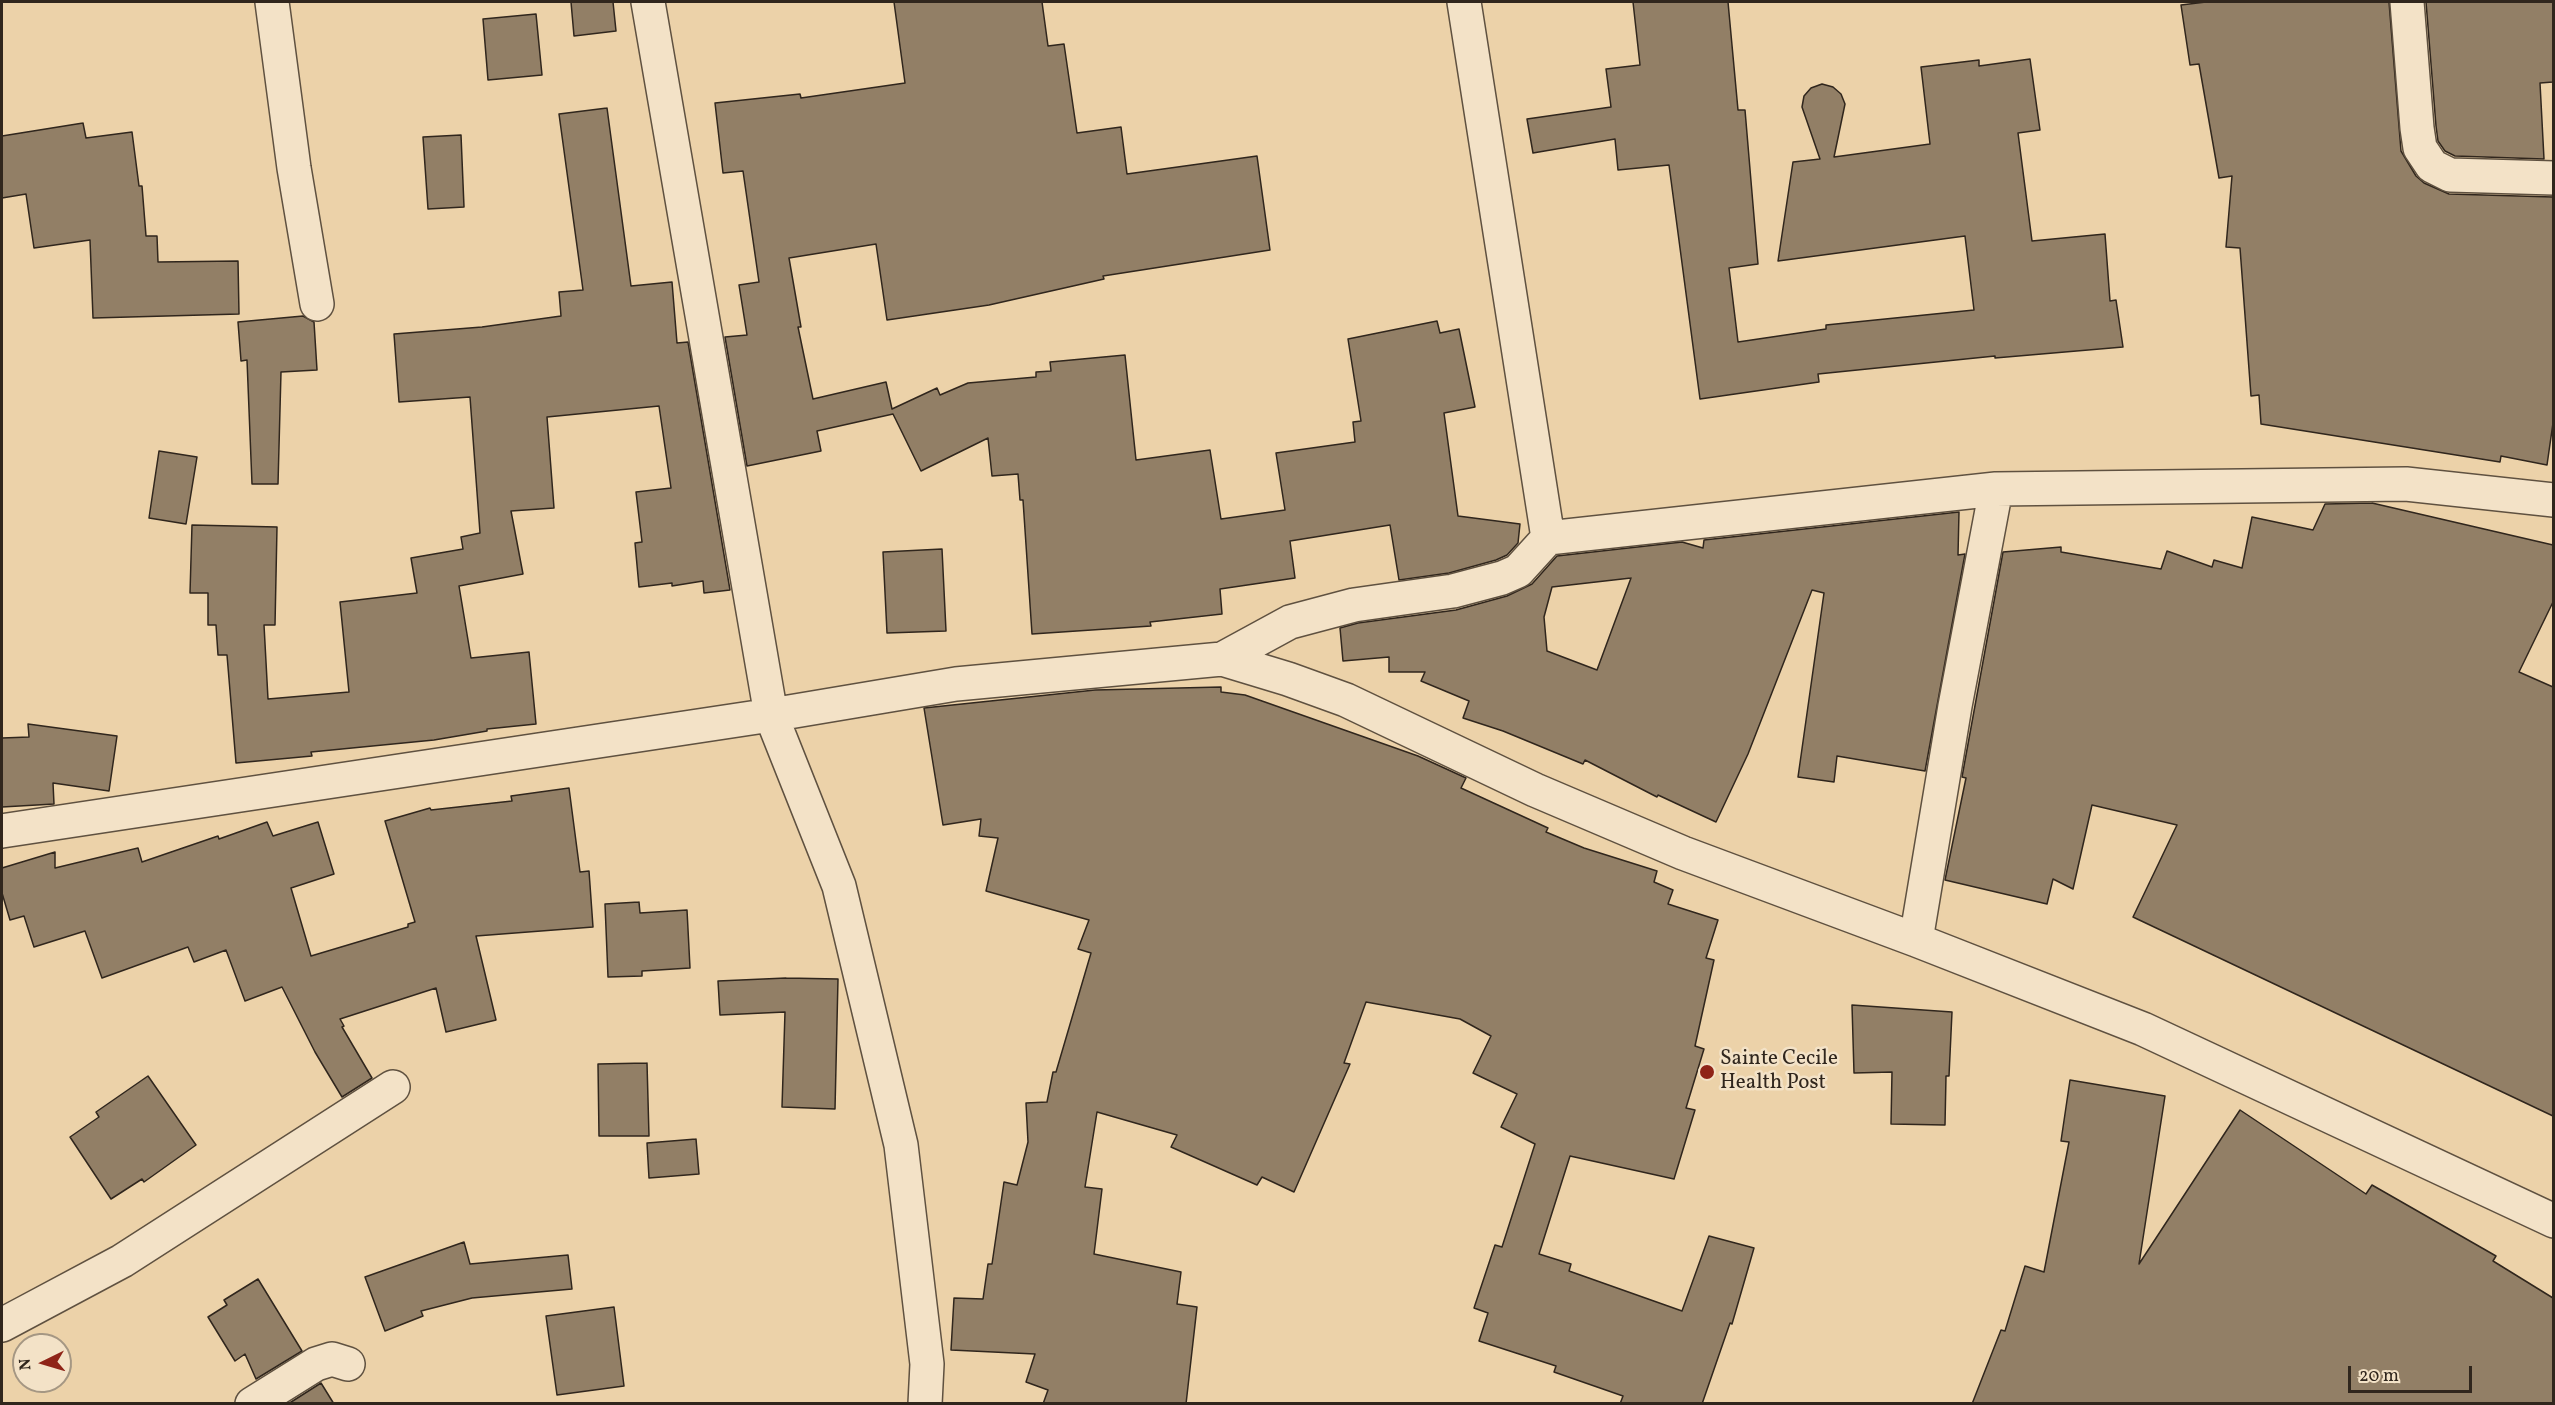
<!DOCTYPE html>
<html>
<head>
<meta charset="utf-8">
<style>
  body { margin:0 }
  #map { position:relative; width:2555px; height:1405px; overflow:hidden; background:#ecd2a9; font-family:Vollkorn,serif }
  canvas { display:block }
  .frame { position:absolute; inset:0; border:3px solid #30261d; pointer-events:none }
  .north { position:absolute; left:12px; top:1333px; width:60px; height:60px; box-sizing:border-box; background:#f3e2c7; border:2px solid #a59783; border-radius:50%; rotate:265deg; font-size:16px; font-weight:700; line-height:24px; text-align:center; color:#30261d }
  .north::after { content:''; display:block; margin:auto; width:21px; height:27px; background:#8f2418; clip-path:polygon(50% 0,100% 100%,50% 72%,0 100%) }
  .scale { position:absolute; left:2348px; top:1366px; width:124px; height:27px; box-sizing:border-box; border:3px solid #30261d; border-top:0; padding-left:8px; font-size:18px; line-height:21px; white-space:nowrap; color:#30261d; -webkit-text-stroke:4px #f3e2c7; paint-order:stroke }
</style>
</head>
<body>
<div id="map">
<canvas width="2555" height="1405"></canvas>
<div class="frame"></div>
<div class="north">N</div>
<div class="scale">20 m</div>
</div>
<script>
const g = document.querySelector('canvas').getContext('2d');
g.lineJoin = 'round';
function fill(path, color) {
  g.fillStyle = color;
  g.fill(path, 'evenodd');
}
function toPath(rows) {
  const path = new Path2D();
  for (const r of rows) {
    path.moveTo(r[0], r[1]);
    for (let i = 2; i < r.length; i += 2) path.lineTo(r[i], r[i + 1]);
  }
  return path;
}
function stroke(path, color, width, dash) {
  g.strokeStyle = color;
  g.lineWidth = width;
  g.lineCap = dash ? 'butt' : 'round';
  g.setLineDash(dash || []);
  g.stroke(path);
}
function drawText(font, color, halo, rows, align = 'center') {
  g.font = font + ' Vollkorn,serif';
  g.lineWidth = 5;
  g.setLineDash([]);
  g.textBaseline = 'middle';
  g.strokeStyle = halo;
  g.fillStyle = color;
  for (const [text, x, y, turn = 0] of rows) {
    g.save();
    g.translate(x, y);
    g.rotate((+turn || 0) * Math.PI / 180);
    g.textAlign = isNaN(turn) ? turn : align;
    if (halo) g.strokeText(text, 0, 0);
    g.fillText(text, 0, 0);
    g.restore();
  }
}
const building = toPath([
  [571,2,613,2,616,31,574,36,571,2],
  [894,2,1042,2,1048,46,1064,44,1077,133,1121,127,1127,174,1257,156,1270,250,1103,276,1104,279,989,305,887,320,876,244,789,258,801,327,798,327,813,399,886,382,892,409,937,388,940,395,968,383,1036,377,1036,372,1051,371,1050,362,1125,355,1136,460,1210,450,1221,519,1285,510,1276,453,1355,442,1353,422,1361,421,1348,339,1437,321,1440,333,1459,329,1475,407,1444,413,1458,516,1520,524,1518,543,1507,555,1496,560,1449,573,1399,580,1390,525,1290,541,1295,578,1220,589,1222,614,1150,622,1151,626,1032,634,1023,500,1020,500,1018,474,992,476,988,438,921,471,893,414,817,431,821,451,747,466,725,337,747,335,739,285,759,282,743,171,723,173,715,103,800,94,801,98,905,83,894,2],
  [1633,2,1728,2,1738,110,1745,110,1758,264,1729,268,1738,342,1826,329,1826,325,1974,310,1965,236,1778,261,1793,162,1820,159,1802,107,1804,96,1811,88,1822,84,1833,87,1841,94,1845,104,1834,157,1930,144,1921,67,1979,60,1979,66,2030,59,2040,130,2018,133,2032,241,2105,234,2110,301,2116,300,2123,347,1995,358,1995,356,1818,374,1819,382,1700,399,1669,165,1618,170,1615,139,1533,153,1527,119,1611,107,1606,69,1640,65,1633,2],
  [2206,2,2389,2,2401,151,2416,176,2424,183,2449,194,2553,197,2553,423,2547,465,2501,456,2500,462,2261,424,2259,395,2251,396,2240,248,2226,247,2232,176,2219,178,2199,64,2190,65,2181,5,2206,2],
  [2426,2,2553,2,2553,82,2540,83,2544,159,2455,156,2445,151,2438,141,2436,126,2426,2],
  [536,14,542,75,488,80,483,19,536,14],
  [607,108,631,286,672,282,677,343,688,342,730,590,704,593,703,581,672,586,672,583,639,587,635,543,642,542,636,492,671,488,659,406,547,417,554,508,511,511,523,574,459,586,471,658,529,652,536,724,487,729,487,731,434,740,311,752,312,756,236,763,227,655,218,655,216,625,208,625,208,593,190,593,192,525,277,527,275,625,264,625,268,699,349,692,340,602,417,593,411,558,463,549,461,537,480,533,470,397,399,402,394,334,482,327,561,316,559,292,583,290,559,114,607,108],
  [83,123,86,138,132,132,139,186,142,186,146,236,157,236,158,262,238,261,239,314,93,318,90,240,34,248,26,194,2,198,2,136,83,123],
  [461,135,464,207,428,209,423,137,461,135],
  [303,316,314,322,317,370,281,372,278,484,252,484,247,360,241,361,238,322,303,316],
  [159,451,197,457,186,524,149,518,159,451],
  [2372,503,2553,545,2553,602,2519,672,2553,687,2553,1116,2133,917,2177,825,2092,805,2073,889,2053,879,2047,904,1945,880,1966,778,1962,777,2003,552,2061,547,2061,552,2161,569,2167,551,2212,567,2214,560,2242,568,2252,517,2313,530,2325,504,2372,503],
  [1959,512,1958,555,1965,554,1925,771,1837,756,1834,782,1798,777,1824,593,1812,590,1748,754,1716,822,1658,795,1657,797,1585,760,1583,764,1503,731,1463,718,1469,701,1421,681,1425,672,1389,672,1389,657,1343,661,1340,628,1358,623,1456,610,1507,596,1532,584,1557,556,1682,542,1703,548,1704,540,1959,512],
  [1631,578,1597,670,1547,651,1544,617,1552,587,1631,578],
  [942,549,946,631,887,633,883,552,942,549],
  [1221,687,1221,692,1245,695,1418,756,1466,778,1461,788,1548,828,1546,832,1584,848,1657,871,1654,882,1673,890,1668,904,1718,920,1706,958,1714,960,1695,1046,1704,1049,1686,1108,1695,1110,1674,1179,1570,1156,1539,1254,1571,1264,1569,1271,1682,1311,1709,1236,1754,1248,1732,1324,1730,1323,1702,1404,1620,1404,1623,1396,1554,1372,1556,1366,1479,1341,1488,1313,1474,1308,1495,1245,1502,1247,1535,1144,1501,1127,1517,1094,1473,1073,1491,1036,1460,1019,1366,1002,1344,1063,1350,1064,1294,1192,1262,1177,1257,1185,1171,1147,1177,1135,1097,1112,1085,1187,1102,1189,1094,1254,1181,1272,1177,1304,1197,1307,1186,1404,1043,1404,1048,1390,1026,1382,1035,1354,951,1350,954,1298,983,1299,988,1264,992,1264,1004,1182,1017,1185,1028,1142,1026,1103,1047,1102,1053,1072,1056,1072,1091,953,1078,949,1089,920,986,891,998,838,979,836,981,819,943,825,924,708,1095,690,1221,687],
  [28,724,117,736,109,791,53,783,54,804,2,807,2,738,29,737,28,724],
  [569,788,580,872,589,871,593,927,476,936,496,1020,446,1032,436,988,340,1019,344,1026,342,1027,372,1078,342,1097,315,1052,282,987,245,1001,226,950,194,962,188,947,102,978,85,931,34,947,24,916,10,920,2,893,2,868,55,852,55,868,138,848,142,862,218,836,219,839,267,822,273,836,318,822,334,874,291,888,311,956,408,927,408,924,415,922,385,821,430,808,431,810,512,801,511,796,569,788],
  [639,902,640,913,687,910,690,968,642,971,642,976,608,977,605,904,639,902],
  [786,978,838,979,835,1109,782,1107,785,1012,720,1015,718,981,786,978],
  [1852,1005,1952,1012,1949,1076,1946,1076,1945,1125,1891,1124,1892,1072,1854,1073,1852,1005],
  [647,1063,649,1136,599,1136,598,1064,647,1063],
  [148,1076,196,1145,144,1182,142,1179,111,1199,70,1137,99,1117,96,1112,148,1076],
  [2070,1080,2165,1096,2139,1264,2240,1110,2366,1194,2372,1185,2496,1256,2493,1261,2553,1298,2553,1404,1972,1404,2001,1330,2005,1331,2025,1266,2044,1272,2069,1142,2061,1141,2070,1080],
  [696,1139,699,1174,649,1178,647,1143,696,1139],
  [464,1242,470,1264,568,1255,572,1289,472,1298,421,1311,423,1316,385,1331,365,1277,464,1242],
  [258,1279,302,1351,256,1379,245,1354,235,1361,208,1317,227,1305,224,1300,258,1279],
  [614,1307,624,1386,557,1395,546,1316,614,1307],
  [321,1383,334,1404,288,1404,321,1383]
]);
fill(building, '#927f66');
stroke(building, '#30261d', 1.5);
const minor = toPath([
  [272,2,294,168,317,304],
  [648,2,771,715,839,886,901,1145,927,1364,925,1404],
  [1464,2,1548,538,1996,489,2406,484,2554,500],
  [2407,2,2417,128,2420,148,2432,166,2450,175,2554,178],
  [1222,659,1290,622,1354,605,1453,591,1502,578,1518,571,1548,538],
  [2,831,771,715,956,684,1222,659,1288,679,1346,700,1535,790,1683,853,1916,940,2143,1029,2554,1221],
  [1916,940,1955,706,1996,489],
  [2,1325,122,1261,393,1087],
  [252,1404,316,1364,332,1359,348,1364]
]);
stroke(minor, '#5f5140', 36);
stroke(minor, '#f3e2c7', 33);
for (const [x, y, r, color] of [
  [1707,1072,8,"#8f2418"]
]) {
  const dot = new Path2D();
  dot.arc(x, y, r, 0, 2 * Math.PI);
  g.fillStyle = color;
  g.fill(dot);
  stroke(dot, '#f3e2c7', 2);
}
drawText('21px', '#30261d', '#f3e2c7', [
  ["Sainte Cecile",1720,1060],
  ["Health Post",1720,1084]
], 'left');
</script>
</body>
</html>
